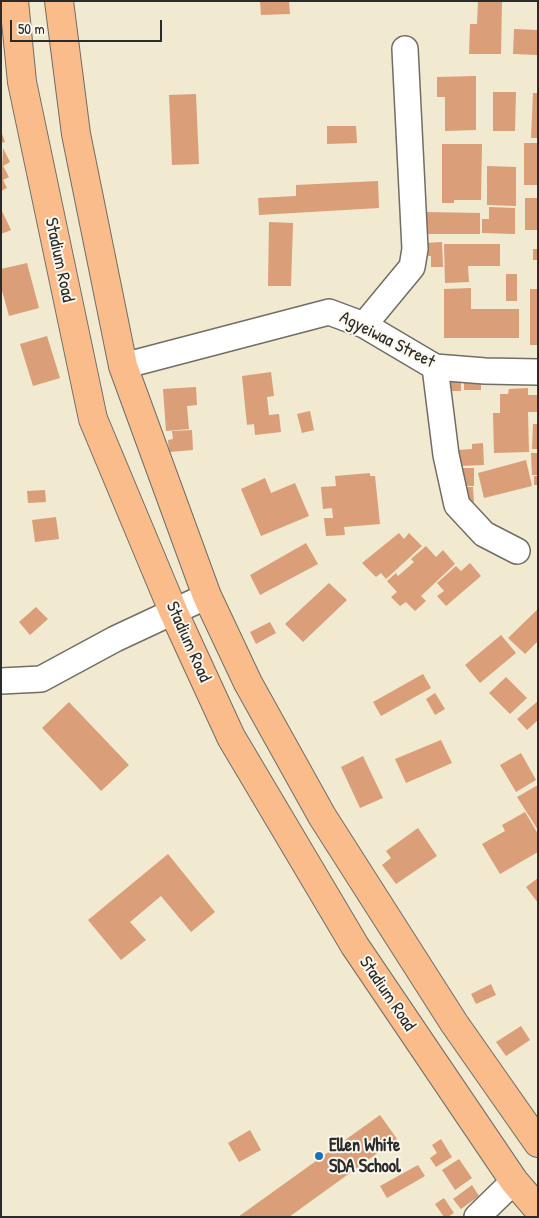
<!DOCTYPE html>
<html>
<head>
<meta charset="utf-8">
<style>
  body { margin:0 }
  #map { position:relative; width:539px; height:1218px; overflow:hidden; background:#f1e9d0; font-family:"Patrick Hand",sans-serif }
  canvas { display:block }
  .frame { position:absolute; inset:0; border:2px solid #2b2b2b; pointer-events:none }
  .scale { position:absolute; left:10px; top:20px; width:152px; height:22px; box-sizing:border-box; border:2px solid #2b2b2b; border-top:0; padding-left:6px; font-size:15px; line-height:18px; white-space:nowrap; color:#2b2b2b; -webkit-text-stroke:4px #fbf7ec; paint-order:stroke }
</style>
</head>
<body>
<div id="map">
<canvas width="539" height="1218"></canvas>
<div class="frame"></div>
<div class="scale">50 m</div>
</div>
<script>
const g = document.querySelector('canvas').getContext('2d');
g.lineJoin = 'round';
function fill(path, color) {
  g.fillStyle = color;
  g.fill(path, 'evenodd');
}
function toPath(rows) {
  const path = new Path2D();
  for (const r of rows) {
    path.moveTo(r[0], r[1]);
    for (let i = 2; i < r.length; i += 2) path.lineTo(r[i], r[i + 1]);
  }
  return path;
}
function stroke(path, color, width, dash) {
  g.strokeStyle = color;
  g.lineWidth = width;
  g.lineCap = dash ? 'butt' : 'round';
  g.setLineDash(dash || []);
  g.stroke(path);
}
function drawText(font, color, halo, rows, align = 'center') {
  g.font = font + ' "Patrick Hand",sans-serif';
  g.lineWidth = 4;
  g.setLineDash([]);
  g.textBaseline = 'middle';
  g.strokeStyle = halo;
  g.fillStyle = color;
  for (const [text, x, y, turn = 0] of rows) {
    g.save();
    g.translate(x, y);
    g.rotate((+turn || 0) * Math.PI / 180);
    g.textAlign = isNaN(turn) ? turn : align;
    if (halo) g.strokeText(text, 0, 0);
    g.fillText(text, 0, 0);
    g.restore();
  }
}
fill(toPath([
  [260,1,289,1,290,14,261,15],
  [478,1,502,1,501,54,469,54,470,24,477,24],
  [514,29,538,30,538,55,513,54],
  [476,76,476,130,445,131,445,97,437,97,437,77],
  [493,92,516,92,515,131,493,131],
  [533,93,538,93,538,138,531,138],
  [196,94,199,164,172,165,169,95],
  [327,126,356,126,357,143,327,144],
  [1,131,5,142,1,143],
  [524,143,538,143,538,185,524,185],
  [442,144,482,144,481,200,454,200,454,203,442,203],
  [3,148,10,162,3,166,9,177,3,180,7,188,1,191],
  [487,166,516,167,516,206,487,205],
  [378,181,379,208,259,215,258,198,296,196,296,185],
  [525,198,538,198,538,230,525,230],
  [489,207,515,208,515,234,482,233,482,219,489,219],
  [1,209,11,230,1,234],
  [426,212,480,213,480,234,426,234],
  [269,222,293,223,291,286,268,286],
  [442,242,443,267,431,267,431,256,425,256,425,243],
  [444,244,500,244,500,266,468,266,469,282,445,283],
  [533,249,538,249,538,260,533,260],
  [27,263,39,308,9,316,1,287,1,269],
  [506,274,517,274,517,301,506,301],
  [471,288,471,309,519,309,519,338,444,338,444,289],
  [530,289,538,289,538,345,530,345],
  [47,336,60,378,33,386,20,344],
  [271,372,274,396,267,397,269,415,279,414,281,432,255,435,254,424,247,425,242,376],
  [464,379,481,379,481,390,464,390],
  [451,381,461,381,461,391,451,391],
  [196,387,197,405,187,406,189,429,166,431,163,389],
  [528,388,528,395,538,395,538,412,528,412,529,452,494,453,493,413,500,413,500,394,508,394,509,389],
  [310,411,314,430,302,433,297,414],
  [533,424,538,424,538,449,532,449],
  [192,430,193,450,169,452,168,440,173,439,172,431],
  [483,443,484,465,459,466,458,450,472,449,472,444],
  [531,453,538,453,538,475,532,475],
  [526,460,532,486,484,498,478,473],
  [459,468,474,468,474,486,459,486],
  [370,473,370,476,375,476,380,524,344,527,345,535,326,536,324,518,333,518,332,508,323,509,321,487,336,486,335,476],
  [534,476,538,476,538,485,534,485],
  [265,478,271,493,295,483,309,516,261,536,241,489],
  [459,487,473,487,474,502,460,502],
  [45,490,46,502,28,503,27,491],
  [56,517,59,539,35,542,32,520],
  [399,533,404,539,409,533,422,546,386,579,381,573,376,577,362,563],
  [306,543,318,564,260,595,250,575],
  [426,546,436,557,443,550,455,564,421,596,426,601,415,611,406,602,400,606,391,597,397,592,387,581,396,573,398,576,414,562,411,559],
  [470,563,481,576,446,606,437,596,444,591,437,583,456,566,461,571],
  [329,583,347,600,303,642,285,624],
  [36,607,48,619,30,635,19,622],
  [538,609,538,641,525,654,508,638],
  [270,622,276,633,256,644,250,632],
  [501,635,516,653,480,683,465,665],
  [423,674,431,688,381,716,373,702],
  [506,677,527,698,510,714,489,693],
  [435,693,445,709,435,715,426,699],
  [538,701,538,720,527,730,517,719],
  [69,702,129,765,101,791,42,728],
  [441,740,452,763,406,783,395,759],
  [521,753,536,780,516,792,500,765],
  [363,756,383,798,360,808,341,767],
  [538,785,538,830,517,797],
  [525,812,538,834,538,852,500,874,482,844,505,831,502,825],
  [418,828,437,856,396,884,382,865,391,858,386,851],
  [168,854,215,912,191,932,161,896,130,922,146,940,121,960,88,920],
  [538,878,538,903,526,887],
  [491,984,496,995,476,1004,471,994],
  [521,1026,530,1040,506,1056,496,1042],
  [380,1115,397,1139,289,1217,238,1217],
  [250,1130,261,1150,239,1162,228,1143],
  [441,1139,452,1157,436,1167,430,1158,437,1153,432,1145],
  [459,1159,472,1178,455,1190,442,1170],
  [418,1165,425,1176,387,1198,380,1186],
  [472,1185,479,1196,461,1209,453,1199],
  [444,1198,454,1213,448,1217,444,1217,435,1204]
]), '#da9e78');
const street = toPath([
  [364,325,412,267,415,249,405,49],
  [123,366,329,312,364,325,435,367,485,371,538,372],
  [435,367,446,455,457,505,484,534,517,551],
  [1,681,41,679,115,639,207,596],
  [477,1217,514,1181]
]);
const primary = toPath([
  [14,1,22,82,93,419,174,613,231,737,355,946,514,1181,538,1209],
  [59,1,76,134,123,366,207,596,248,683,322,816,454,1023,538,1143]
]);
stroke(street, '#706e65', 28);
stroke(primary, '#706e65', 30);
stroke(street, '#fff', 25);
stroke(primary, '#fabc8b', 28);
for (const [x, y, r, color] of [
  [319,1156,5,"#1f6fb2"]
]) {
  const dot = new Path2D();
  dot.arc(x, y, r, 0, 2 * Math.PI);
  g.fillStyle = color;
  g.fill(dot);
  stroke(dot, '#fbf7ec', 2);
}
drawText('18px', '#2b2b2b', '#fbf7ec', [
  ["Stadium Road",59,260,78],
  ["Agyeiwaa Street",387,340,27],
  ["Stadium Road",188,642,66],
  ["Stadium Road",387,994,56]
]);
drawText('bold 18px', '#2b2b2b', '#fbf7ec', [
  ["Ellen White",329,1146],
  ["SDA School",329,1167]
], 'left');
</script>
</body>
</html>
